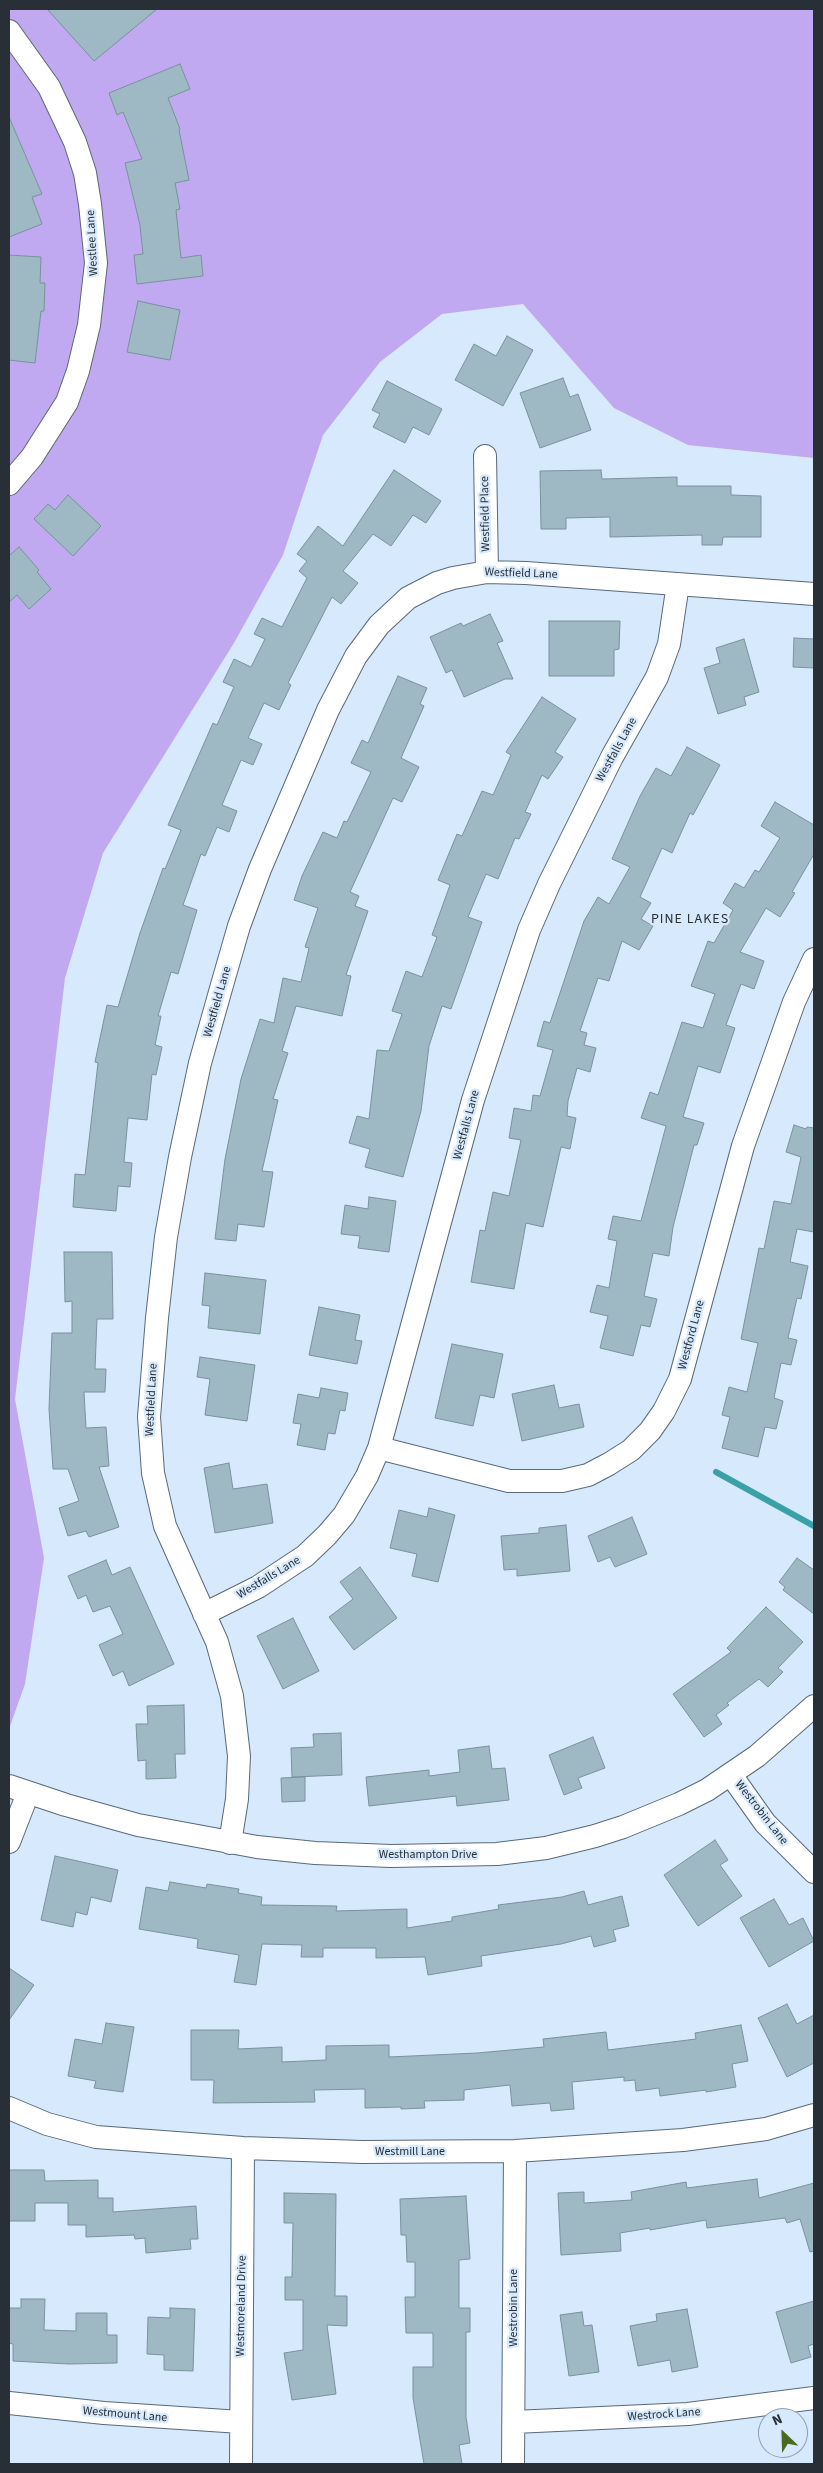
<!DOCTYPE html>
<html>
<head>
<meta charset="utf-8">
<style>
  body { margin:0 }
  #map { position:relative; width:823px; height:2473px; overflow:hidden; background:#d7e9fd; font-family:"Source Sans 3",sans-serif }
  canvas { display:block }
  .frame { position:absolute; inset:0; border:10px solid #282f37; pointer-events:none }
  .north { position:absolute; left:758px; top:2408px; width:50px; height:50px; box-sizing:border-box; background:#d7e9fd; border:1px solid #919fae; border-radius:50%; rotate:336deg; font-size:14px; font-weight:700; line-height:20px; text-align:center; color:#282f37 }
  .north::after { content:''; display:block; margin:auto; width:18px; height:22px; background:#476b23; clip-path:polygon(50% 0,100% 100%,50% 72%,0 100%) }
</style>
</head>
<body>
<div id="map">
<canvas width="823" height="2473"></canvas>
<div class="frame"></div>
<div class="north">N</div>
</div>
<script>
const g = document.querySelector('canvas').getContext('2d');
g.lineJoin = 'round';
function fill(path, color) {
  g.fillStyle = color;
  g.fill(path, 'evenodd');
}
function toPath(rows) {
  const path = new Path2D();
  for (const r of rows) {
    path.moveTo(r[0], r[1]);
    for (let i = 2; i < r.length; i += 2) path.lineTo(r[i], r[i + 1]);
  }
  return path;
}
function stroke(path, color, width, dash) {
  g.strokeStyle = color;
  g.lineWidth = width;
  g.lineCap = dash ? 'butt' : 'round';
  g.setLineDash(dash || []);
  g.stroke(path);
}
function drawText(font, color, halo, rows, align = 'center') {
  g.font = font + ' "Source Sans 3",sans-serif';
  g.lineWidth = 4.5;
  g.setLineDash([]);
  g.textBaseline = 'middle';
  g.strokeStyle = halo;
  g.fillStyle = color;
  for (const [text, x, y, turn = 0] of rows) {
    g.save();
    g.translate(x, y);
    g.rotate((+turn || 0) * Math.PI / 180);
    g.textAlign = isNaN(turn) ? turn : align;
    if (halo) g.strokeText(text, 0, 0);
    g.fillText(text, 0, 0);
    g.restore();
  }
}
fill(toPath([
  [9,9,814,9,814,458,688,445,614,408,523,304,442,314,380,362,323,435,283,555,234,643,103,853,65,978,15,1399,44,1558,25,1684,9,1729]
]), '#c0a9f1');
stroke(toPath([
  [716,1472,814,1526]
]), '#3ba1a9', 6);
const building = toPath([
  [47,9,157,9,94,61,47,9],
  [180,64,190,89,168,98,180,129,179,130,189,180,175,183,180,209,176,210,181,258,201,255,203,276,137,284,134,255,143,254,140,225,125,163,142,159,123,112,117,115,109,93,180,64],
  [9,117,42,194,32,197,42,224,9,237,9,117],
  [9,255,41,257,40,283,45,283,44,311,41,311,35,363,9,360,9,255],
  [138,301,180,310,170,360,127,352,138,301],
  [507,336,533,350,503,406,455,380,474,344,496,356,507,336],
  [563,378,570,397,578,394,591,430,540,448,520,393,563,378],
  [387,381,442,409,429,435,413,427,405,443,373,427,380,414,372,410,387,381],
  [394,470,441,501,426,523,413,515,391,546,373,534,343,571,358,583,341,604,332,597,288,683,291,685,279,710,264,703,248,738,262,744,253,765,241,760,222,805,237,811,229,832,217,827,205,856,201,854,183,905,197,910,178,974,171,972,158,1016,161,1016,155,1045,162,1047,156,1075,152,1074,147,1120,128,1118,124,1162,132,1163,130,1187,118,1186,116,1211,73,1207,75,1174,85,1175,98,1063,95,1062,107,1005,118,1007,140,933,163,868,165,869,181,830,168,825,213,723,217,725,234,687,223,682,234,659,251,667,265,639,254,634,262,618,282,627,307,578,299,571,307,561,297,554,318,526,343,546,394,470],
  [601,470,602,479,677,477,677,486,731,486,731,495,761,496,761,537,723,537,722,545,702,545,702,535,610,537,610,517,566,518,566,529,541,529,540,471,601,470],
  [68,495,101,526,73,556,34,519,48,504,55,510,68,495],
  [19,547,39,570,37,572,51,589,29,609,17,595,9,602,9,556,19,547],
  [490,614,503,641,497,643,513,679,505,679,464,697,452,670,446,673,430,637,461,623,463,626,490,614],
  [549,621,620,621,619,649,614,650,614,676,549,676,549,621],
  [794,638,814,639,814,668,793,667,794,638],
  [744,639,759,692,744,697,746,705,718,714,704,668,720,663,716,648,744,639],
  [398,676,427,688,420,704,424,706,401,758,419,767,402,802,393,798,350,892,359,896,355,906,368,911,346,975,351,976,342,1016,296,1006,282,1051,288,1053,273,1099,278,1100,262,1171,273,1172,264,1227,238,1224,236,1241,215,1239,225,1159,241,1079,260,1019,274,1023,283,978,301,982,309,948,305,947,318,908,294,900,302,876,323,832,337,838,344,821,347,822,371,772,351,763,362,740,368,743,398,676],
  [542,697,576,719,555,752,563,757,548,779,542,775,525,812,531,814,519,839,515,838,498,879,486,874,468,917,482,922,451,1009,442,1006,429,1046,421,1111,403,1177,365,1167,370,1149,349,1143,357,1116,369,1119,377,1050,389,1051,402,1014,392,1011,406,971,422,977,437,937,432,935,450,885,438,880,457,834,462,836,482,791,493,795,511,755,506,752,542,697],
  [687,747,720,765,693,815,690,813,672,853,662,848,640,897,651,903,641,919,653,926,639,950,622,941,609,981,598,978,580,1031,587,1033,584,1045,596,1048,590,1072,577,1068,568,1101,567,1116,576,1118,570,1149,561,1147,543,1227,526,1223,514,1289,471,1282,480,1230,485,1231,493,1192,509,1196,521,1140,509,1138,514,1108,531,1111,533,1095,540,1096,553,1050,537,1046,544,1021,550,1023,584,921,598,897,609,904,630,867,612,859,640,796,656,768,671,776,687,747],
  [775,802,814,825,814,854,792,892,795,893,780,917,766,908,740,952,764,961,754,989,741,984,726,1025,735,1028,720,1073,698,1066,683,1117,704,1123,697,1145,694,1145,673,1227,669,1256,653,1253,644,1296,657,1299,650,1327,641,1325,633,1356,600,1348,608,1316,590,1312,597,1285,609,1288,617,1241,608,1239,613,1216,641,1221,666,1126,641,1118,650,1092,658,1095,682,1022,703,1028,715,994,691,986,708,941,714,943,733,910,723,903,735,883,744,888,755,870,759,872,780,838,761,826,775,802],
  [794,1125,806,1129,807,1127,814,1128,814,1232,797,1229,790,1262,808,1266,801,1299,797,1298,788,1338,797,1340,791,1365,781,1363,774,1398,783,1401,776,1429,765,1427,758,1457,722,1448,730,1417,722,1415,729,1387,747,1392,758,1343,741,1339,759,1248,764,1249,774,1201,791,1204,801,1157,786,1152,794,1125],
  [369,1197,396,1201,389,1252,358,1248,360,1236,341,1234,345,1205,368,1209,369,1197],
  [64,1252,112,1252,113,1319,97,1319,95,1369,106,1369,105,1392,84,1392,86,1428,106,1427,109,1466,99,1467,119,1527,89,1537,86,1531,68,1536,59,1508,79,1501,68,1469,53,1469,49,1409,52,1333,72,1333,72,1301,65,1302,64,1252],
  [205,1273,266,1280,260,1334,208,1328,210,1306,202,1305,205,1273],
  [319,1307,360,1315,355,1340,362,1341,357,1364,309,1355,319,1307],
  [452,1344,503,1354,494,1398,480,1395,473,1426,435,1418,452,1344],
  [200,1357,255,1365,247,1421,205,1415,210,1379,197,1377,200,1357],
  [554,1385,559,1408,579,1404,584,1427,522,1441,512,1394,554,1385],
  [321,1388,348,1393,345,1411,340,1410,335,1434,328,1433,325,1450,297,1445,301,1424,293,1423,298,1394,319,1398,321,1388],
  [229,1463,233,1489,267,1484,273,1523,215,1533,204,1468,229,1463],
  [429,1508,455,1515,438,1582,412,1576,417,1554,390,1548,399,1510,427,1517,429,1508],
  [632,1517,647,1554,615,1567,610,1557,598,1562,588,1536,632,1517],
  [566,1525,570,1571,517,1576,517,1569,504,1570,501,1536,539,1533,539,1528,566,1525],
  [797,1558,814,1570,814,1614,783,1590,785,1587,779,1582,797,1558],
  [106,1560,112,1575,130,1567,174,1664,129,1686,123,1671,113,1676,99,1645,123,1634,110,1606,93,1612,86,1595,78,1599,68,1576,106,1560],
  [360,1567,397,1618,354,1650,329,1617,353,1599,340,1582,360,1567],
  [766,1607,803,1642,778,1668,783,1672,768,1687,759,1679,727,1703,729,1705,716,1715,722,1724,704,1737,673,1694,731,1652,727,1648,766,1607],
  [293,1618,319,1671,283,1689,257,1636,293,1618],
  [184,1705,185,1754,175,1754,176,1778,146,1779,146,1760,138,1761,136,1724,148,1724,147,1706,184,1705],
  [341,1733,342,1775,292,1777,291,1748,314,1747,313,1734,341,1733],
  [593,1737,605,1768,578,1778,582,1788,564,1795,549,1755,593,1737],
  [489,1746,492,1769,505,1768,509,1800,457,1806,456,1796,369,1806,366,1777,429,1770,429,1776,460,1772,458,1750,489,1746],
  [305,1777,305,1801,282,1802,281,1778,305,1777],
  [715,1840,728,1860,720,1865,742,1896,698,1926,664,1875,715,1840],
  [55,1856,118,1870,111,1902,91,1897,87,1915,76,1912,73,1927,41,1920,55,1856],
  [170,1882,206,1888,207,1884,239,1889,238,1893,262,1897,261,1905,337,1906,336,1911,407,1909,407,1928,452,1921,452,1917,499,1909,498,1905,562,1897,584,1891,588,1905,622,1896,629,1926,613,1930,616,1941,594,1947,591,1936,561,1944,481,1956,482,1966,428,1975,425,1957,376,1958,376,1948,323,1948,323,1957,301,1957,302,1945,262,1944,256,1985,234,1982,239,1955,197,1948,198,1939,139,1929,146,1887,168,1891,170,1882],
  [774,1899,789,1925,803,1918,814,1941,769,1967,740,1918,774,1899],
  [9,1968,34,1985,9,2020,9,1968],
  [787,2004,797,2024,814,2015,814,2063,787,2077,758,2018,787,2004],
  [106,2023,134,2027,123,2092,94,2088,96,2081,68,2076,75,2039,102,2044,106,2023],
  [741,2025,748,2061,732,2064,736,2087,706,2092,706,2090,660,2096,659,2088,636,2091,635,2080,624,2081,624,2077,572,2082,574,2109,551,2111,550,2103,512,2106,510,2085,464,2090,464,2100,424,2101,425,2108,401,2109,401,2107,365,2108,365,2089,314,2090,315,2102,213,2103,214,2080,191,2080,191,2030,239,2030,238,2049,282,2047,282,2062,326,2060,326,2046,389,2045,389,2057,477,2053,544,2047,543,2039,606,2032,608,2050,696,2039,695,2033,741,2025],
  [9,2170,44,2170,45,2181,98,2180,98,2198,113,2198,113,2212,196,2206,198,2239,190,2239,191,2249,146,2253,145,2238,135,2239,134,2235,86,2237,86,2225,68,2225,68,2203,35,2203,35,2221,9,2221,9,2170],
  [757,2179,759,2198,814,2183,814,2251,810,2252,800,2219,787,2223,785,2218,707,2228,706,2220,650,2230,650,2228,620,2233,621,2251,561,2255,558,2193,584,2192,584,2203,632,2200,631,2192,686,2182,687,2188,757,2179],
  [284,2193,336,2194,335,2296,347,2296,347,2326,327,2325,336,2394,292,2400,284,2353,303,2350,303,2300,285,2300,285,2277,292,2277,293,2223,284,2223,284,2193],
  [466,2196,470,2259,459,2260,459,2308,470,2308,470,2332,466,2332,466,2417,470,2443,459,2445,462,2464,424,2464,413,2398,413,2367,433,2367,433,2333,406,2333,405,2297,415,2297,415,2262,407,2262,406,2235,401,2235,400,2199,466,2196],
  [21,2299,45,2299,44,2330,76,2331,76,2313,107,2313,107,2335,117,2335,117,2363,69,2364,13,2361,13,2344,9,2343,9,2308,21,2308,21,2299],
  [814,2301,814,2344,808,2346,811,2357,791,2363,776,2312,814,2301],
  [170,2308,195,2309,193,2371,164,2370,164,2355,147,2354,148,2317,170,2318,170,2308],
  [687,2309,698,2367,672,2372,670,2360,638,2366,630,2326,657,2321,656,2314,687,2309],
  [582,2312,584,2326,592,2325,599,2372,569,2376,560,2315,582,2312]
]);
fill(building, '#9eb8c4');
stroke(building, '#79929e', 1);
const minor = toPath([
  [9,31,49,87,75,142,85,173,90,204,96,263,89,325,78,371,67,402,32,457,9,484],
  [485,456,487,572],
  [379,1448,509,1481,562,1481,588,1475,609,1464,631,1450,650,1431,664,1411,680,1379,743,1146,794,1002,814,959],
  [204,1614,258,1587,305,1556,327,1535,344,1515,367,1476,379,1448,473,1100,529,930,549,884,612,757,657,677,669,644,678,584],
  [731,1775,765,1823,814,1872],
  [9,1786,66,1805,138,1825,257,1847,315,1853,391,1856,497,1854,546,1848,595,1836,623,1827,679,1804,707,1790,757,1756,814,1706],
  [9,1842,28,1793],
  [230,1843,237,1799,239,1756,232,1696,217,1642,165,1526,153,1473,149,1417,157,1318,166,1237,180,1157,200,1063,222,985,239,926,260,869,328,710,356,656,379,625,408,598,437,583,453,578,487,572,526,573,814,594],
  [9,2108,47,2124,96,2137,243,2148,362,2152,515,2151,683,2140,766,2129,814,2115],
  [9,2403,104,2413,241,2422],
  [514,2422,688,2414,814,2398],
  [241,2464,243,2148],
  [513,2464,515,2151]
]);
stroke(minor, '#59697a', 24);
stroke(minor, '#fff', 22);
drawText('12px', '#282f37', '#d7e9fd', [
  ["Westlee Lane",93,243,-93],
  ["Westfield Place",486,514,-91],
  ["Westfield Lane",521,574,2],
  ["Westfalls Lane",617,750,-61],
  ["Westfield Lane",218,1002,-74],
  ["Westfalls Lane",467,1125,-75],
  ["Westford Lane",692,1335,-75],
  ["Westfield Lane",152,1400,-87],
  ["Westfalls Lane",269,1578,-31],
  ["Westrobin Lane",761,1813,52],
  ["Westhampton Drive",428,1855],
  ["Westmill Lane",410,2152],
  ["Westmoreland Drive",242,2306,-89],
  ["Westrobin Lane",514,2308,-90],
  ["Westmount Lane",125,2415,5],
  ["Westrock Lane",664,2415,-4]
]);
g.letterSpacing = '1px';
drawText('14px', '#282f37', '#d7e9fd', [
  ["PINE LAKES",690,920]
]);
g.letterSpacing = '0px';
</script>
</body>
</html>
